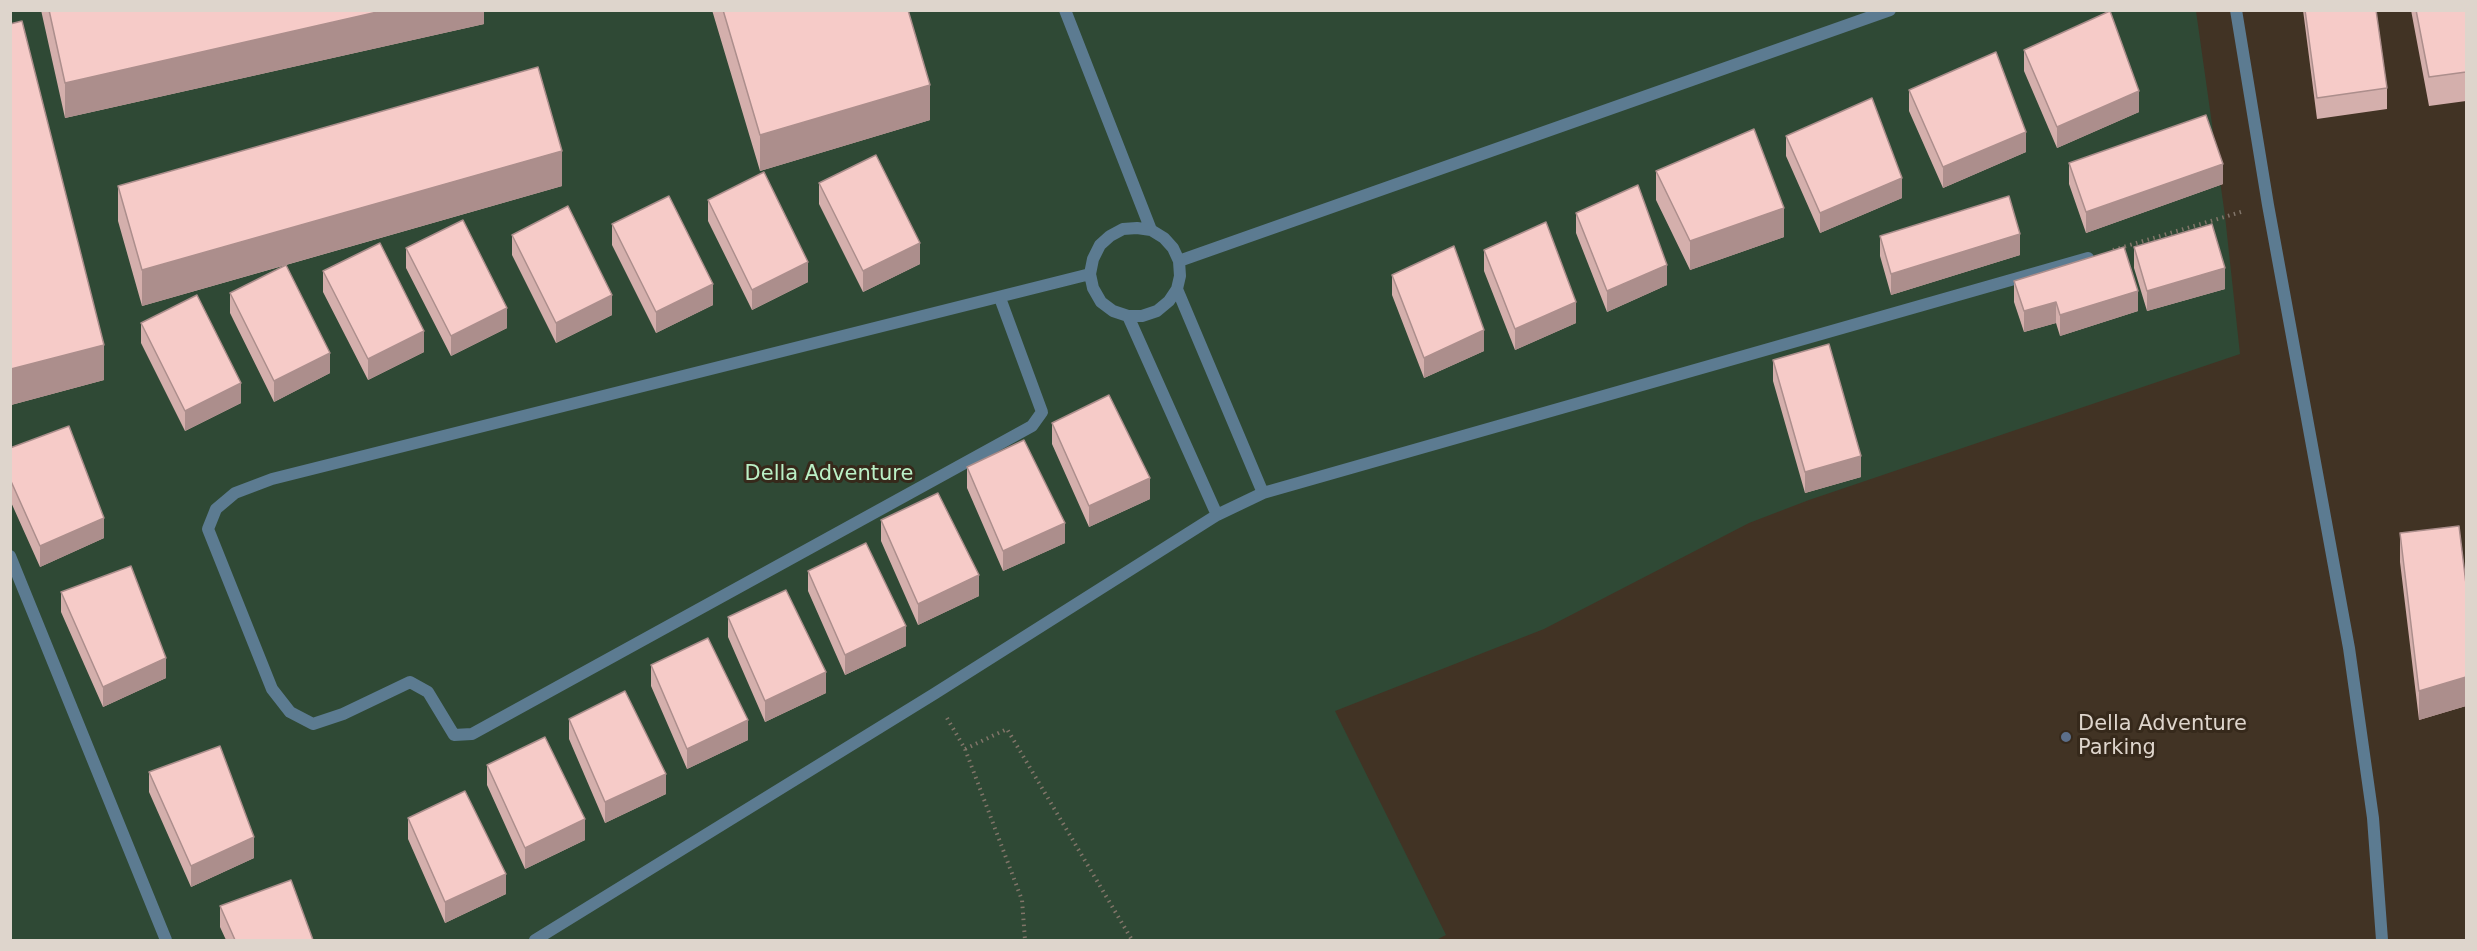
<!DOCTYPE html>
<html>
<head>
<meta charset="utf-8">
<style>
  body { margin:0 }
  #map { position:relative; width:2477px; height:951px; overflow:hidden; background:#413324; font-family:"DejaVu Sans",sans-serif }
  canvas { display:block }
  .frame { position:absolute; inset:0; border:12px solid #ded5cc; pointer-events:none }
</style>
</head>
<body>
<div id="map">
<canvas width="2477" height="951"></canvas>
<div class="frame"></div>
</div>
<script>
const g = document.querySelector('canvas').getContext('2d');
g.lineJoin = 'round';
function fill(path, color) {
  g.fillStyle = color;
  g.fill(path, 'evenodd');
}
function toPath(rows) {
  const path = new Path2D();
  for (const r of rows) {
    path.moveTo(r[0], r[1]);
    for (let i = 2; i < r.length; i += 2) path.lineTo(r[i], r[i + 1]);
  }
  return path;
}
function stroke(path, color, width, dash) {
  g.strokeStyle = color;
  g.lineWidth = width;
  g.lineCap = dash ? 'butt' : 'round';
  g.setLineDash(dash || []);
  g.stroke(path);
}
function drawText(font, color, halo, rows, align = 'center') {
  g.font = font + ' "DejaVu Sans",sans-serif';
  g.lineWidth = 6;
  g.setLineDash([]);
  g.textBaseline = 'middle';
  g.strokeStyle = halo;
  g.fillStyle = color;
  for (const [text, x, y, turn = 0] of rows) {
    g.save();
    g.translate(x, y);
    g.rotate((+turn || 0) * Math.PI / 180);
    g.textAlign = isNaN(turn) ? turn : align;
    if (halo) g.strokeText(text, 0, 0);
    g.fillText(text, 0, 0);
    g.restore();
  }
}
fill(toPath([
  [10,11,2196,11,2225,216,2240,354,1809,500,1749,523,1544,629,1335,711,1446,935,1436,940,11,940]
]), '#2f4935');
stroke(toPath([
  [2113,250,2241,212],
  [947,718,965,749,1007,729,1132,940],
  [965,749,1022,900,1025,940]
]), '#817569', 4, [1.5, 4.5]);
stroke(toPath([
  [1065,10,1151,230,1164,238,1173,248,1179,261,1180,276,1177,289,1169,301,1157,311,1142,316,1128,316,1113,311,1101,302,1093,288,1090,274,1093,259,1100,245,1110,236,1123,229,1137,228,1151,230],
  [1179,261,1890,10],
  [1177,289,1263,493],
  [1000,298,1042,412,1032,426,472,734,454,735,428,692,410,682,343,714,313,724,290,712,272,689,208,529,216,509,235,493,272,479,1090,274],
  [1128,316,1217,515],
  [10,556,166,940],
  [535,940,934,694,1217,515,1263,493,2088,258]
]), '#5c7b91', 12);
stroke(toPath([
  [2236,10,2268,205,2349,648,2373,818,2382,940]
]), '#5c7b91', 12);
fill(toPath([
  [41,10,484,10,484,24,65,118],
  [712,10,908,10,930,120,760,171],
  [2303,10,2376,10,2387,88,2387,109,2317,119],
  [2411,10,2466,10,2466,101,2429,106],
  [10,24,104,380,11,405,10,402],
  [2024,50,2139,112,2057,148,2024,71],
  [1909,90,2026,152,1943,188,1909,111],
  [1786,136,1902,198,1820,233,1786,156],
  [2069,163,2223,184,2086,233,2069,184],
  [1656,171,1784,237,1690,270,1656,200],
  [819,183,920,264,863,292,819,204],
  [118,186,562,186,286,265,330,373,274,402,230,313,230,293,286,265,142,306,118,221],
  [708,200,808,282,752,310,708,221],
  [1576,213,1667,285,1607,312,1576,233],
  [612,224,713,305,656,333,612,245],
  [512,235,612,315,556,343,512,255],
  [1880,236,2020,255,1891,295,1880,256],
  [2134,247,2225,289,2147,311,2134,268],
  [406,248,507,328,451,356,406,268],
  [1484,250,1576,323,1515,350,1484,271],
  [323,271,424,352,368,380,323,292],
  [1392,275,1484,351,1424,378,1392,295],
  [2014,281,2138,311,2060,336,2056,323,2024,332,2014,302],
  [141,323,241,403,185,431,141,343],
  [1773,360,1861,477,1805,493,1773,381],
  [1052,423,1150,499,1089,527,1052,444],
  [10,448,104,538,40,567,10,500],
  [967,467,1065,543,1003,571,967,488],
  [881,520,979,596,918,625,881,541],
  [2400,533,2466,584,2466,706,2419,720,2400,562],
  [808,571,906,646,845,675,808,591],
  [61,592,166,678,103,707,61,612],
  [728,617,826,693,765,722,728,637],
  [651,665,748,740,687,769,651,686],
  [569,719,666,794,605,823,569,739],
  [487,765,585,840,525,869,487,785],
  [149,772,254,858,191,887,149,792],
  [408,818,506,894,445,923,408,839],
  [220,906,313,940,226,940,220,927]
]), '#d4afac');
fill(toPath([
  [386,10,484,10,484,24,65,118,65,83],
  [930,85,930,120,760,171,760,135],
  [2139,91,2139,112,2057,148,2057,127],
  [2026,132,2026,152,1943,188,1943,167],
  [562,151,562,186,142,306,142,270],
  [2223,164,2223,184,2086,233,2086,212],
  [1902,178,1902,198,1820,233,1820,213],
  [1784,208,1784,237,1690,270,1690,241],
  [2020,234,2020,255,1891,295,1891,274],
  [920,243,920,264,863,292,863,271],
  [808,262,808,282,752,310,752,290],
  [1667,265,1667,285,1607,312,1607,291],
  [2225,268,2225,289,2147,311,2147,291],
  [713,284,713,305,656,333,656,312],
  [2138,291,2138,311,2060,336,2060,315],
  [612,295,612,315,556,343,556,323],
  [1576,302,1576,323,1515,350,1515,329],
  [2056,302,2056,323,2024,332,2024,311],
  [507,308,507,328,451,356,451,336],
  [1484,330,1484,351,1424,378,1424,358],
  [424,331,424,352,368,380,368,359],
  [104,345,104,380,11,405,11,369],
  [330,353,330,373,274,402,274,381],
  [241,383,241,403,185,431,185,411],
  [1861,456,1861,477,1805,493,1805,472],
  [1150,478,1150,499,1089,527,1089,506],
  [104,518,104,538,40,567,40,546],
  [1065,523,1065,543,1003,571,1003,551],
  [979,575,979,596,918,625,918,604],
  [906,626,906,646,845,675,845,655],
  [166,658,166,678,103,707,103,687],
  [826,672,826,693,765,722,765,701],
  [2466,677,2466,706,2419,720,2419,691],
  [748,720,748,740,687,769,687,749],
  [666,774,666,794,605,823,605,802],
  [585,819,585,840,525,869,525,848],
  [254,837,254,858,191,887,191,866],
  [506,874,506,894,445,923,445,902]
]), '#ac8e8c');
const building = toPath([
  [49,10,386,10,65,83,49,10],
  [723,10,908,10,930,85,760,135,723,10],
  [2305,10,2376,10,2387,88,2317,98,2305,10],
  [2416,10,2466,10,2466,72,2429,77,2416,10],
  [2110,11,2139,91,2057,127,2024,50,2110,11],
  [22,21,104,345,11,369,10,24,22,21],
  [1996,52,2026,132,1943,167,1909,90,1996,52],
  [538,67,562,151,142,270,118,186,538,67],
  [1872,98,1902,178,1820,213,1786,136,1872,98],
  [2206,115,2223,164,2086,212,2069,163,2206,115],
  [1754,129,1784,208,1690,241,1656,171,1754,129],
  [876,155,920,243,863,271,819,183,876,155],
  [764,172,808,262,752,290,708,200,764,172],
  [1638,185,1667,265,1607,291,1576,213,1638,185],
  [669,196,713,284,656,312,612,224,669,196],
  [2009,196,2020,234,1891,274,1880,236,2009,196],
  [568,206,612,295,556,323,512,235,568,206],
  [463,220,507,308,451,336,406,248,463,220],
  [1546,222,1576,302,1515,329,1484,250,1546,222],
  [2212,224,2225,268,2147,291,2134,247,2212,224],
  [380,243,424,331,368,359,323,271,380,243],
  [1454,246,1484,330,1424,358,1392,275,1454,246],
  [2124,247,2138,291,2060,315,2056,302,2024,311,2014,281,2124,247],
  [286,265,330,353,274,381,230,293,286,265],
  [197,295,241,383,185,411,141,323,197,295],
  [1829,344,1861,456,1805,472,1773,360,1829,344],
  [1109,395,1150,478,1089,506,1052,423,1109,395],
  [69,426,104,518,40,546,10,479,10,448,69,426],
  [1024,440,1065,523,1003,551,967,467,1024,440],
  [938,493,979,575,918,604,881,520,938,493],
  [2459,526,2466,584,2466,677,2419,691,2400,533,2459,526],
  [866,543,906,626,845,655,808,571,866,543],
  [131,566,166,658,103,687,61,592,131,566],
  [786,590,826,672,765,701,728,617,786,590],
  [708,638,748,720,687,749,651,665,708,638],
  [625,691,666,774,605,802,569,719,625,691],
  [545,737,585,819,525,848,487,765,545,737],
  [220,746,254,837,191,866,149,772,220,746],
  [465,791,506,874,445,902,408,818,465,791],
  [291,880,313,940,235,940,220,906,291,880]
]);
fill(building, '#f6cbc8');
stroke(building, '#ac8e8c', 1.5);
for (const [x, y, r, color] of [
  [2066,737,6,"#5c6f8a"]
]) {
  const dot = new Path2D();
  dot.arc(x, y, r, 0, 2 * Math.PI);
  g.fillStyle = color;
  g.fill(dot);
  stroke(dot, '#36291b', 2);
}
drawText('21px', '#bbf0c6', '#36291b', [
  ["Della Adventure",829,475]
]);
drawText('21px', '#ded5cc', '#36291b', [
  ["Della Adventure",2078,725],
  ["Parking",2078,749]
], 'left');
</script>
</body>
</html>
